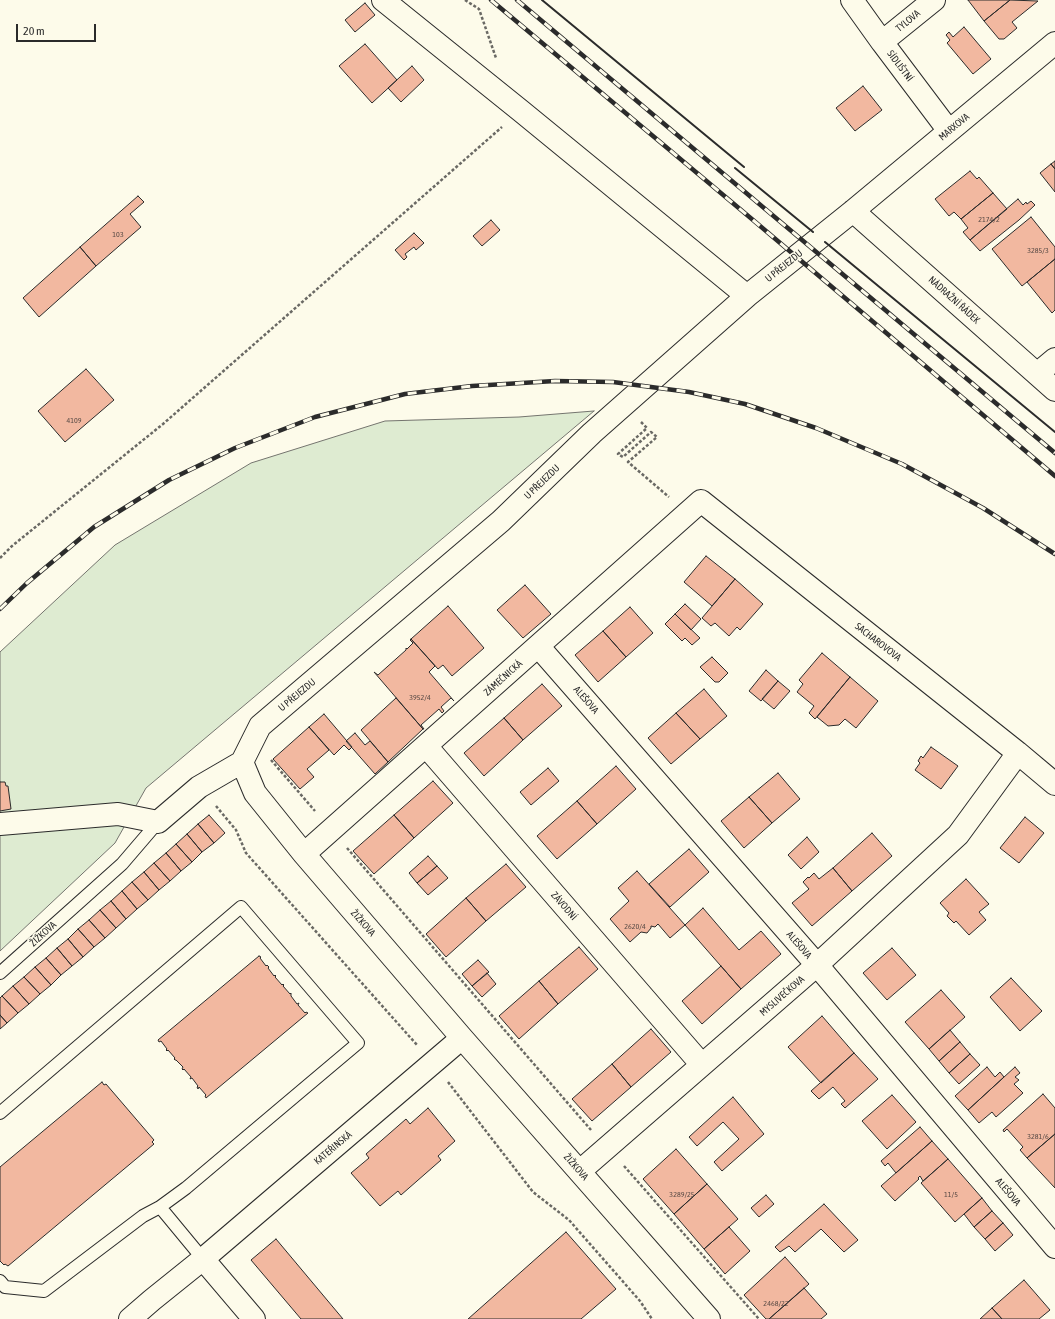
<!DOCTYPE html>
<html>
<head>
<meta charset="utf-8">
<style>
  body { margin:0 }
  #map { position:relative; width:1055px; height:1319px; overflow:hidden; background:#fdfbea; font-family:"Asap Condensed",sans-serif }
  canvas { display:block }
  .scale { position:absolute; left:16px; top:24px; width:80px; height:18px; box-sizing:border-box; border:2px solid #2b2b2b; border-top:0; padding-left:5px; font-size:12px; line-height:14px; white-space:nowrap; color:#2b2b2b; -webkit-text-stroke:3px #fdfbea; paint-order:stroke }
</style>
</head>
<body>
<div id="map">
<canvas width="1055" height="1319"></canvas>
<div class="scale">20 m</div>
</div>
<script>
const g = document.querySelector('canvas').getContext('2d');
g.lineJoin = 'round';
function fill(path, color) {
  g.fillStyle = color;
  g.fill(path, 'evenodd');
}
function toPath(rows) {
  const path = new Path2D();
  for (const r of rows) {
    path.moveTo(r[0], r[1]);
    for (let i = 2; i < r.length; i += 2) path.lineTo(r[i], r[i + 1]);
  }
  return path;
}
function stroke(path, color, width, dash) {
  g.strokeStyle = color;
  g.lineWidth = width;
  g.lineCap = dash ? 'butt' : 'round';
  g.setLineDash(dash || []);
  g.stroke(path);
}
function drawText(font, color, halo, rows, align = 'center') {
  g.font = font + ' "Asap Condensed",sans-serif';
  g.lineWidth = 3;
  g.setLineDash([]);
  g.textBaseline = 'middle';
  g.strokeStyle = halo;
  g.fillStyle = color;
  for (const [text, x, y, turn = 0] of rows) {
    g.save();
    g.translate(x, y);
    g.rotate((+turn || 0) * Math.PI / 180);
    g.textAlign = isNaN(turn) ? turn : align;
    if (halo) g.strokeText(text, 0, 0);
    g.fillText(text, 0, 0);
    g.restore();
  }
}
const green = toPath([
  [594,411,146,788,115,843,0,951,0,652,115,545,251,463,385,421,519,417,594,411]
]);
fill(green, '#deebd1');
stroke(green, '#74746e', 1);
const building = toPath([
  [968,0,1010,0,984,21,968,0],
  [1010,0,1038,1,1012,22,1017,28,1004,39,999,39,984,21,1010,0],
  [365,3,375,15,355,32,345,20,365,3],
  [964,27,991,59,973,74,947,43,950,40,946,35,949,32,953,37,964,27],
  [365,44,397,80,372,103,339,66,365,44],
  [412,66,424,80,401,102,388,88,412,66],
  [863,86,882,110,855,131,836,108,863,86],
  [1055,161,1055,169,1051,164,1055,161],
  [1051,164,1055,169,1055,192,1040,173,1051,164],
  [970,171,977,179,979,177,993,193,961,219,954,212,949,216,935,199,970,171],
  [993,193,1007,209,970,240,963,232,968,228,961,219,993,193],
  [138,196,144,202,130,214,141,227,96,266,80,247,138,196],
  [1018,199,1023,205,1026,202,1027,204,1031,201,1035,205,1019,220,980,251,970,240,1018,199],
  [1031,217,1055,247,1055,259,1022,286,992,249,1031,217],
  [491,220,500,230,482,246,473,236,491,220],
  [414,233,424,243,416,250,414,247,405,254,407,257,404,260,395,250,414,233],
  [80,247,96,266,39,317,23,298,80,247],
  [1055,259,1055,310,1052,313,1027,282,1055,259],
  [86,369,114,400,65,442,38,411,86,369],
  [706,556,735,579,712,606,684,582,706,556],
  [735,579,763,604,740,630,737,627,729,636,715,623,711,626,702,618,735,579],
  [525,585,551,614,523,638,497,610,525,585],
  [685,604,701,619,691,630,675,614,685,604],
  [448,606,484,648,452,676,443,665,438,669,411,639,448,606],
  [630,607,653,633,626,657,603,631,630,607],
  [675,614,700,638,692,645,685,638,682,641,665,624,675,614],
  [603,631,626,657,598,682,575,655,603,631],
  [411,639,435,666,429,672,454,701,451,698,441,707,444,711,442,713,439,709,421,725,424,729,423,729,374,672,378,675,406,650,406,648,407,649,413,643,410,640,411,639],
  [822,653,850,677,815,719,809,713,814,706,797,692,803,684,799,680,822,653],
  [712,657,728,673,719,682,715,682,700,667,712,657],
  [766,670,778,681,761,701,749,691,766,670],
  [850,677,878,701,856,728,845,719,839,725,828,726,817,717,850,677],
  [778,681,790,691,774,709,762,699,778,681],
  [542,684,562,706,523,740,504,718,542,684],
  [704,689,727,716,700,739,676,713,704,689],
  [396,698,423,729,388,762,361,730,396,698],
  [676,713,700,739,671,764,648,738,676,713],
  [324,714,352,747,349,750,344,745,334,755,309,727,324,714],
  [504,718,523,740,484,776,464,753,504,718],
  [309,727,329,750,307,769,314,777,300,789,273,759,309,727],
  [355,733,365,745,370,741,388,762,375,774,346,741,355,733],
  [931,747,958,766,941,789,915,770,920,763,918,761,921,756,923,758,931,747],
  [616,766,636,789,597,824,577,801,616,766],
  [548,768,559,781,531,805,520,792,548,768],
  [778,773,800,799,772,823,749,797,778,773],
  [433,781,453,803,414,838,394,815,433,781],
  [0,782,5,782,6,786,8,786,11,809,0,811,0,782],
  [749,797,772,823,744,848,721,821,749,797],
  [577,801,597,824,557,859,537,836,577,801],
  [209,815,225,833,214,843,198,824,209,815],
  [394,815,414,838,374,874,353,851,394,815],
  [1025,817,1044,833,1019,863,1000,848,1025,817],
  [198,824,214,843,202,852,187,834,198,824],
  [872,833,892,856,852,891,833,868,872,833],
  [187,834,202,852,192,862,176,844,187,834],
  [807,837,819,852,801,869,788,855,807,837],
  [176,844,192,862,181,871,166,853,176,844],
  [689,849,709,872,670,907,649,884,689,849],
  [166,853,181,871,170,881,154,863,166,853],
  [428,856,437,866,417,883,409,873,428,856],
  [154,863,170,881,159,890,144,872,154,863],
  [506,864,526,887,486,921,466,898,506,864],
  [437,866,448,878,428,895,417,883,437,866],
  [833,868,852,891,812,926,792,903,809,889,803,882,808,877,809,878,814,873,819,879,833,868],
  [637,871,685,925,670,938,658,924,655,927,651,926,651,928,647,933,641,932,630,942,610,919,629,901,618,888,637,871],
  [144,872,159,890,148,900,132,882,144,872],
  [966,879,989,904,979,912,986,920,969,935,956,921,954,923,947,916,949,913,940,903,966,879],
  [132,882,148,900,137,909,122,891,132,882],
  [122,891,137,909,126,919,111,901,122,891],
  [466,898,486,921,446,957,426,934,466,898],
  [111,901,126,919,116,928,100,910,111,901],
  [703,908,739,950,761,931,781,954,741,989,685,925,703,908],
  [100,910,116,928,105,938,89,920,100,910],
  [89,920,105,938,94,947,78,929,89,920],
  [78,929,94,947,83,957,68,939,78,929],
  [68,939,83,957,72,966,57,948,68,939],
  [579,947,598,969,558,1004,539,981,579,947],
  [57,948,72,966,61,975,46,958,57,948],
  [892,948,916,975,887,1000,863,973,892,948],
  [259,956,261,957,260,958,266,966,267,965,269,967,268,968,274,976,275,975,276,976,275,977,282,985,283,984,284,985,283,986,290,994,291,993,291,996,297,1004,299,1003,298,1005,305,1013,306,1012,308,1013,206,1098,205,1096,206,1095,199,1087,198,1089,197,1087,198,1086,192,1078,190,1079,191,1077,184,1069,183,1070,182,1069,183,1067,176,1060,175,1060,174,1059,175,1058,168,1050,167,1051,166,1050,167,1049,161,1041,159,1042,158,1040,259,956],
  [46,958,61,975,51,985,35,967,46,958],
  [478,960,489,972,472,986,462,974,478,960],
  [721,966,741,989,702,1024,682,1001,721,966],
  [35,967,51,985,40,994,24,977,35,967],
  [487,973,496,984,482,997,472,986,487,973],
  [24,977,40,994,29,1004,13,986,24,977],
  [1011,978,1042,1011,1020,1031,990,997,1011,978],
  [539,981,558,1004,519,1039,499,1016,539,981],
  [13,986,29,1004,18,1013,2,996,13,986],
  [941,990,965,1017,929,1049,905,1022,941,990],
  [2,996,18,1013,7,1023,0,1015,0,998,2,996],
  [0,1015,7,1023,0,1029,0,1015],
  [822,1016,854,1053,821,1083,788,1047,822,1016],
  [651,1029,671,1052,631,1087,612,1064,651,1029],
  [950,1030,960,1042,939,1061,929,1049,950,1030],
  [960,1042,970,1054,949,1073,939,1061,960,1042],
  [854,1053,878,1079,845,1108,841,1104,845,1101,833,1087,819,1099,811,1091,854,1053],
  [970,1054,980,1065,959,1084,949,1073,970,1054],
  [612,1064,631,1087,592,1121,572,1099,612,1064],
  [987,1067,995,1077,1000,1072,1004,1077,968,1110,955,1096,987,1067],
  [1015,1067,1020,1073,1015,1077,1019,1080,1014,1084,1023,1093,996,1117,992,1112,979,1123,968,1110,1015,1067],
  [102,1082,104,1085,106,1084,154,1140,152,1142,154,1144,8,1266,5,1264,4,1265,0,1261,0,1167,102,1082],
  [1043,1094,1055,1108,1055,1134,1027,1158,1020,1150,1023,1147,1007,1129,1004,1132,1003,1130,1043,1094],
  [892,1095,916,1122,887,1149,862,1121,892,1095],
  [733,1097,764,1134,722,1171,714,1162,739,1139,723,1122,697,1146,689,1137,733,1097],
  [428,1108,455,1141,438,1156,441,1160,401,1195,398,1191,380,1206,351,1173,369,1158,366,1154,406,1119,410,1124,428,1108],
  [920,1127,932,1141,896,1173,888,1163,885,1166,881,1161,920,1127],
  [1055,1134,1055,1188,1027,1158,1055,1134],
  [932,1141,948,1159,923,1181,920,1176,918,1178,919,1179,895,1201,881,1186,932,1141],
  [676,1149,707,1184,674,1214,643,1179,676,1149],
  [948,1159,982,1198,955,1222,921,1183,948,1159],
  [707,1184,738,1219,704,1249,674,1214,707,1184],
  [766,1195,774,1204,759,1217,751,1208,766,1195],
  [982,1198,992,1211,974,1227,964,1214,982,1198],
  [824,1204,858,1240,844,1252,821,1229,795,1252,789,1246,780,1252,775,1247,824,1204],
  [992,1211,1003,1223,985,1239,974,1227,992,1211],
  [1003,1223,1013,1235,995,1251,985,1239,1003,1223],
  [729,1227,750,1251,725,1274,704,1249,729,1227],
  [566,1232,616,1289,581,1319,468,1319,566,1232],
  [276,1239,343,1319,301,1319,251,1260,276,1239],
  [785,1257,809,1284,769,1319,766,1319,744,1295,785,1257],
  [1024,1280,1050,1310,1039,1319,1002,1319,992,1308,1024,1280],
  [804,1288,827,1314,821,1319,769,1319,804,1288],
  [992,1308,1002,1319,980,1319,992,1308]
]);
fill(building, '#f2b8a0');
stroke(building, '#2b2b2b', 1);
const service = toPath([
  [0,973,122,864,158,822],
  [0,1113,241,907,358,1043,186,1188,160,1207,143,1216,44,1291,5,1287,0,1281],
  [160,1207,203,1259]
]);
const minor = toPath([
  [383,0,521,111,747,296],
  [852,0,882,42,949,131],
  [882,42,934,0],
  [853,211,1055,390],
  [1037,374,1055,359],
  [538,646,817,965,1055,1247],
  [426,746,702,1065],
  [242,762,260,726,501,521,592,433,747,296,853,211,1055,43],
  [242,762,255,793,304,854,462,1038,709,1319],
  [0,824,118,814,158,822,199,787,242,762],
  [304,854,701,501,1018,753,1055,784],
  [580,1171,817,965,958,835,1018,753],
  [203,1259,254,1319],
  [130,1319,152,1300,203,1259,462,1038]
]);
stroke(service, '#2b2b2b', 14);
stroke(minor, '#2b2b2b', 24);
stroke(toPath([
  [465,0,479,9,496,58],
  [641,422,647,428,618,454,623,457,651,432,657,437,628,462,669,497],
  [0,558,12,546,163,424,502,127],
  [271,760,315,811],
  [216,806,236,830,246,853,417,1045],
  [347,848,591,1130],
  [448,1082,533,1192,569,1220,640,1301,652,1319],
  [624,1166,759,1319]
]), '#6a6964', 2.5, [3, 2]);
stroke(service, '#fdfbea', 12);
stroke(minor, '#fdfbea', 22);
const rail = toPath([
  [491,0,753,220,1055,476],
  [517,0,1055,453],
  [0,609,27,583,94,527,169,480,235,448,315,417,405,394,472,386,555,381,613,382,689,392,745,404,816,428,902,464,983,508,1055,554]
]);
stroke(rail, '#2b2b2b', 4.5);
stroke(rail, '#fdfbea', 3, [9]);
stroke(toPath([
  [542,0,744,167],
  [735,168,813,232],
  [825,242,1055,432]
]), '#2b2b2b', 2);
drawText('8px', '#5d4e48', null, [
  ["2174/2",989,219],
  ["103",118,234],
  ["3285/3",1038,250],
  ["4109",74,420],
  ["3952/4",420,697],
  ["2620/4",635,926],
  ["3281/6",1038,1136],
  ["3289/25",682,1194],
  ["11/5",951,1194],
  ["2468/22",776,1303]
]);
drawText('10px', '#2b2b2b', '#fdfbea', [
  ["TYLOVA",908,21,-40],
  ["SÍDLIŠTNÍ",900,66,53],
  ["MARXOVA",954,127,-40],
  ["U PŘEJEZDU",784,266,-39],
  ["NÁDRAŽNÍ ŘÁDEK",954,300,42],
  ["U PŘEJEZDU",542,482,-44],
  ["SACHAROVOVA",878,642,38],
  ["ZÁMEČNICKÁ",503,678,-42],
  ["U PŘEJEZDU",297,695,-40],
  ["ALEŠOVA",586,700,49],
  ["ZÁVODNÍ",564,906,49],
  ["ŽIŽKOVA",363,923,49],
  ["ŽIŽKOVA",43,934,-42],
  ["ALEŠOVA",799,945,49],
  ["MYSLIVEČKOVA",782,996,-41],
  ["KATEŘINSKÁ",333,1148,-40],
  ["ŽIŽKOVA",576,1167,49],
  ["ALEŠOVA",1008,1192,50]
]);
</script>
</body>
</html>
